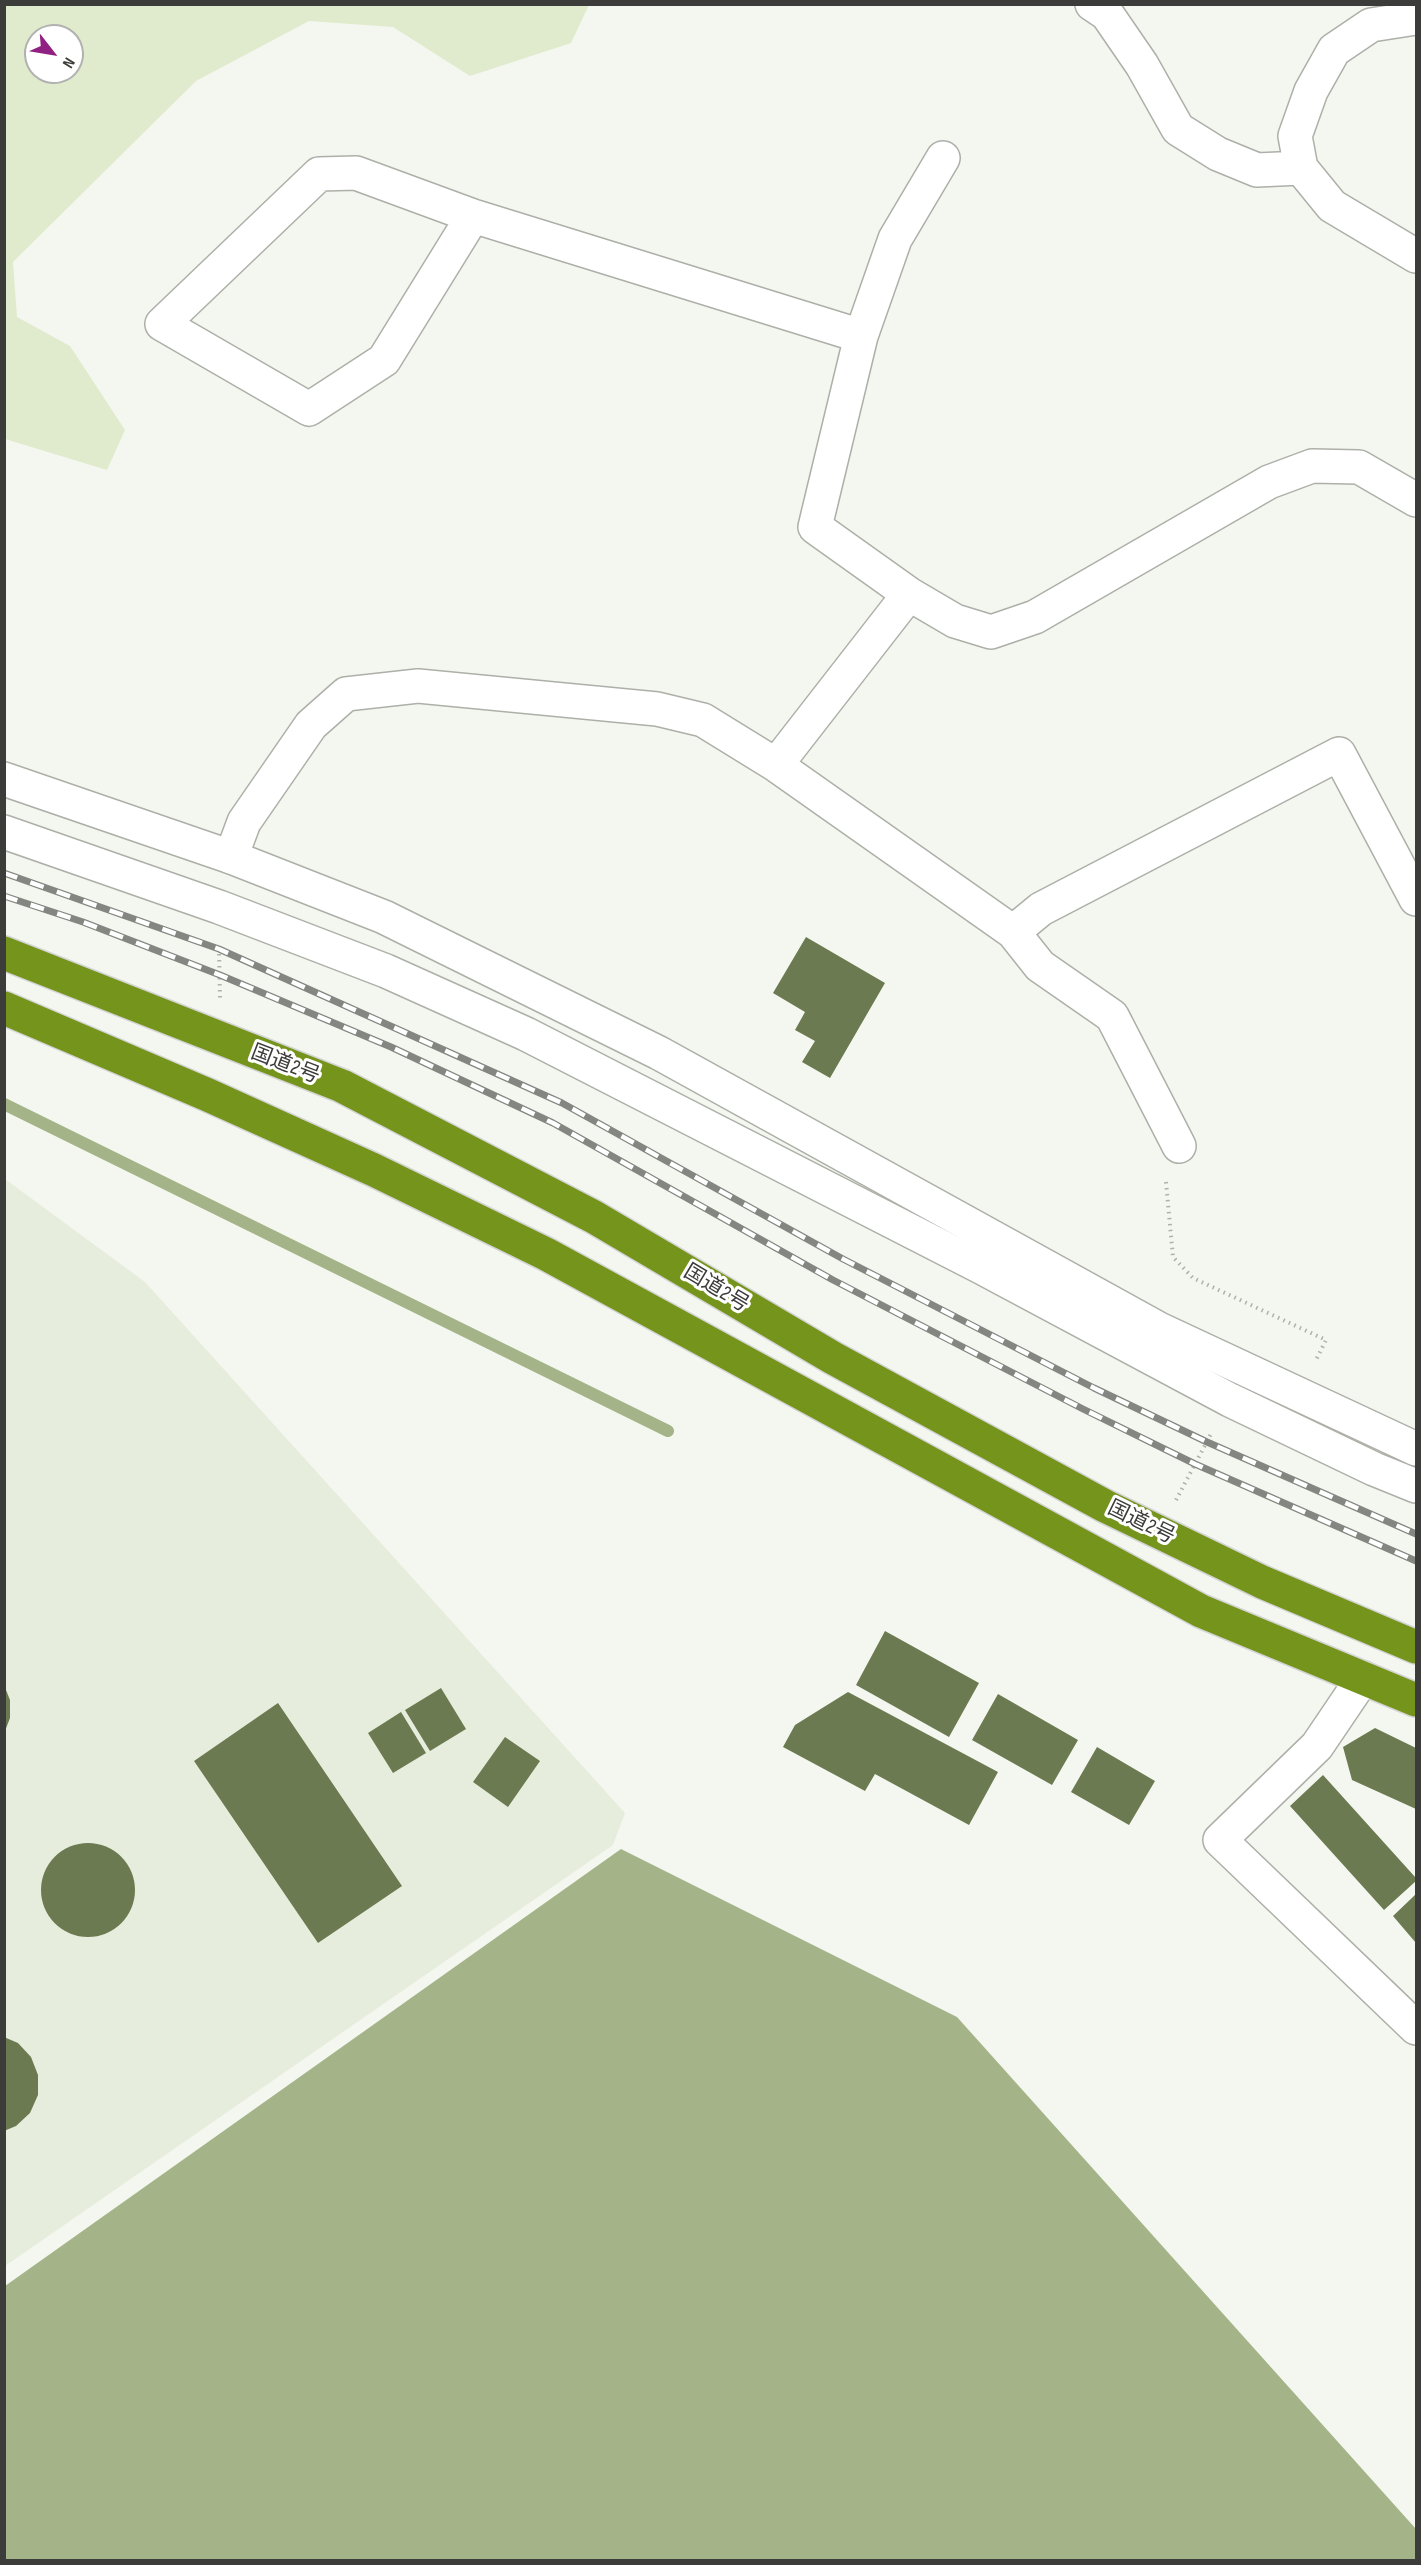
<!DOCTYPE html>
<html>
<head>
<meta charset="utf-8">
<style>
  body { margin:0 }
  #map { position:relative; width:1421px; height:2565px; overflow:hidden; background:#f4f7ef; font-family:"Sofia Sans Condensed",sans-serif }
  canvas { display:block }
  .frame { position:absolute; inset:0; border:6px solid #3c3d3a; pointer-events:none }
  .north { position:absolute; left:24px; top:24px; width:60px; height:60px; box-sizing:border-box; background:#fff; border:2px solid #b1b1b0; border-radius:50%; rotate:121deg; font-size:16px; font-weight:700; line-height:24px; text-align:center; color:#3c3d3a }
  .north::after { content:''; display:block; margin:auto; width:21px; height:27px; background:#902182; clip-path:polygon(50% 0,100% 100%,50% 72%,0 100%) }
</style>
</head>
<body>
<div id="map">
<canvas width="1421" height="2565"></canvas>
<div class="frame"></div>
<div class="north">N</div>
</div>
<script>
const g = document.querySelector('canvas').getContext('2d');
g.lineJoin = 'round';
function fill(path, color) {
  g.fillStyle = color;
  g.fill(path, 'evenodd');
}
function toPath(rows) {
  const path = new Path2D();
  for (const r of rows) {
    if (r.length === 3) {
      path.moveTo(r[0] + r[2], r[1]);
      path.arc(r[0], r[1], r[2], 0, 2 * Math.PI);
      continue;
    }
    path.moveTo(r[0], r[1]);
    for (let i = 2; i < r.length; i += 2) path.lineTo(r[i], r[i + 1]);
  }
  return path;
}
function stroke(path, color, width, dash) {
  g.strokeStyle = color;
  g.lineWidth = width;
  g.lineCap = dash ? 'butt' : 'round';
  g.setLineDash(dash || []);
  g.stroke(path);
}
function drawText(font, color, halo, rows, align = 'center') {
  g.font = font + ' "Sofia Sans Condensed","Noto Sans JP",sans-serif';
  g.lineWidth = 6;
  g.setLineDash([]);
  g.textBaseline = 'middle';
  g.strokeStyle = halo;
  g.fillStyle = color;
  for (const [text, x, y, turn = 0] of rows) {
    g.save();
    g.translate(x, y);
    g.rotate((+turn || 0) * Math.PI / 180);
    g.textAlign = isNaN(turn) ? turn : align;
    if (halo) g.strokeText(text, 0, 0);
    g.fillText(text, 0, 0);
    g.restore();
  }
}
fill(toPath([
  [5,1179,145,1282,625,1813,613,1845,5,2266]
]), '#e7eddd');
fill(toPath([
  [4,5,5,4,589,5,571,43,470,76,393,27,309,21,196,81,13,262,17,317,70,346,125,430,107,470,5,439],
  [36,36,72,36,72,72,36,72]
]), '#e0ebcd');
fill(toPath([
  [621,1849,957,2017,1416,2529,1416,2560,5,2560,5,2286]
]), '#a4b488');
stroke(toPath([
  [4,1104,668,1431]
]), '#a4b488', 12);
fill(toPath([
  [806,937,885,983,830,1078,802,1062,815,1041,795,1030,805,1012,773,993],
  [885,1631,979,1683,949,1737,856,1685],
  [4,1685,10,1700,10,1718,5,1731],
  [441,1688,466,1729,430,1751,405,1710],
  [848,1692,998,1772,969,1825,875,1774,865,1791,783,1747,795,1725],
  [998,1694,1078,1740,1052,1785,972,1740],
  [278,1703,402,1886,318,1943,194,1761],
  [401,1712,426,1753,393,1773,368,1733],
  [1375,1728,1416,1748,1416,1809,1352,1780,1343,1747],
  [505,1737,540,1761,508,1807,473,1782],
  [1097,1747,1155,1781,1129,1825,1071,1792],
  [1323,1775,1416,1878,1416,1881,1384,1910,1290,1806],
  [88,1890,47],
  [1416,1894,1416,1943,1393,1916],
  [4,2037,18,2043,31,2057,38,2075,38,2095,30,2113,16,2126,4,2131]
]), '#6c7a51');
const street = toPath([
  [1092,4,1107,14,1142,65,1178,129,1218,154,1257,170,1301,168],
  [1416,18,1371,25,1334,50,1311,91,1295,136,1301,168,1332,206,1416,256],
  [943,158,895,239,861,336,815,527,909,594,955,621,991,632,1035,617,1269,482,1312,466,1359,467,1416,500],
  [473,216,384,360,309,409,162,324,319,174,356,173,473,216,861,336],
  [776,765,909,594],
  [4,832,219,907,386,971,526,1034,981,1267,1230,1400,1374,1469,1416,1486],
  [231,857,244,822,311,725,346,694,418,686,657,709,703,720,776,765,1013,932,1040,966,1112,1016,1179,1146],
  [1013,932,1041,909,1339,754,1416,899],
  [1363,1678,1317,1746,1220,1840,1416,2028]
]);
const secondary = toPath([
  [4,779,231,857,384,917,659,1053,1159,1329,1416,1449]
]);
const highway = toPath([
  [4,953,342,1086,594,1217,833,1358,1105,1506,1262,1582,1416,1647],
  [4,1008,208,1095,374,1170,546,1254,1201,1611,1416,1700]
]);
stroke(street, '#adb0a8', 36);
stroke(secondary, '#adb0a8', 36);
stroke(highway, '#d4d4d4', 36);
stroke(toPath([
  [219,948,220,998],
  [1166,1182,1173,1257,1193,1278,1326,1340,1315,1362],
  [1176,1500,1212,1432]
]), '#afb1ab', 4, [1.5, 4.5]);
stroke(street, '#fff', 33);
stroke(secondary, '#fff', 33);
stroke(highway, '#75941b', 33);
const rail = toPath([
  [4,873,219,949,562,1103,843,1259,1094,1388,1207,1442,1416,1534],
  [4,896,83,922,220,975,391,1047,553,1123,833,1280,1083,1409,1195,1464,1416,1561]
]);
stroke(rail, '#848681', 7);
stroke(rail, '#fff', 4.5, [14]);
drawText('21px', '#3c3d3a', '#fff', [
  ["国道2号",285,1065,21],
  ["国道2号",716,1289,31],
  ["国道2号",1141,1523,26]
]);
</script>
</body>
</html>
